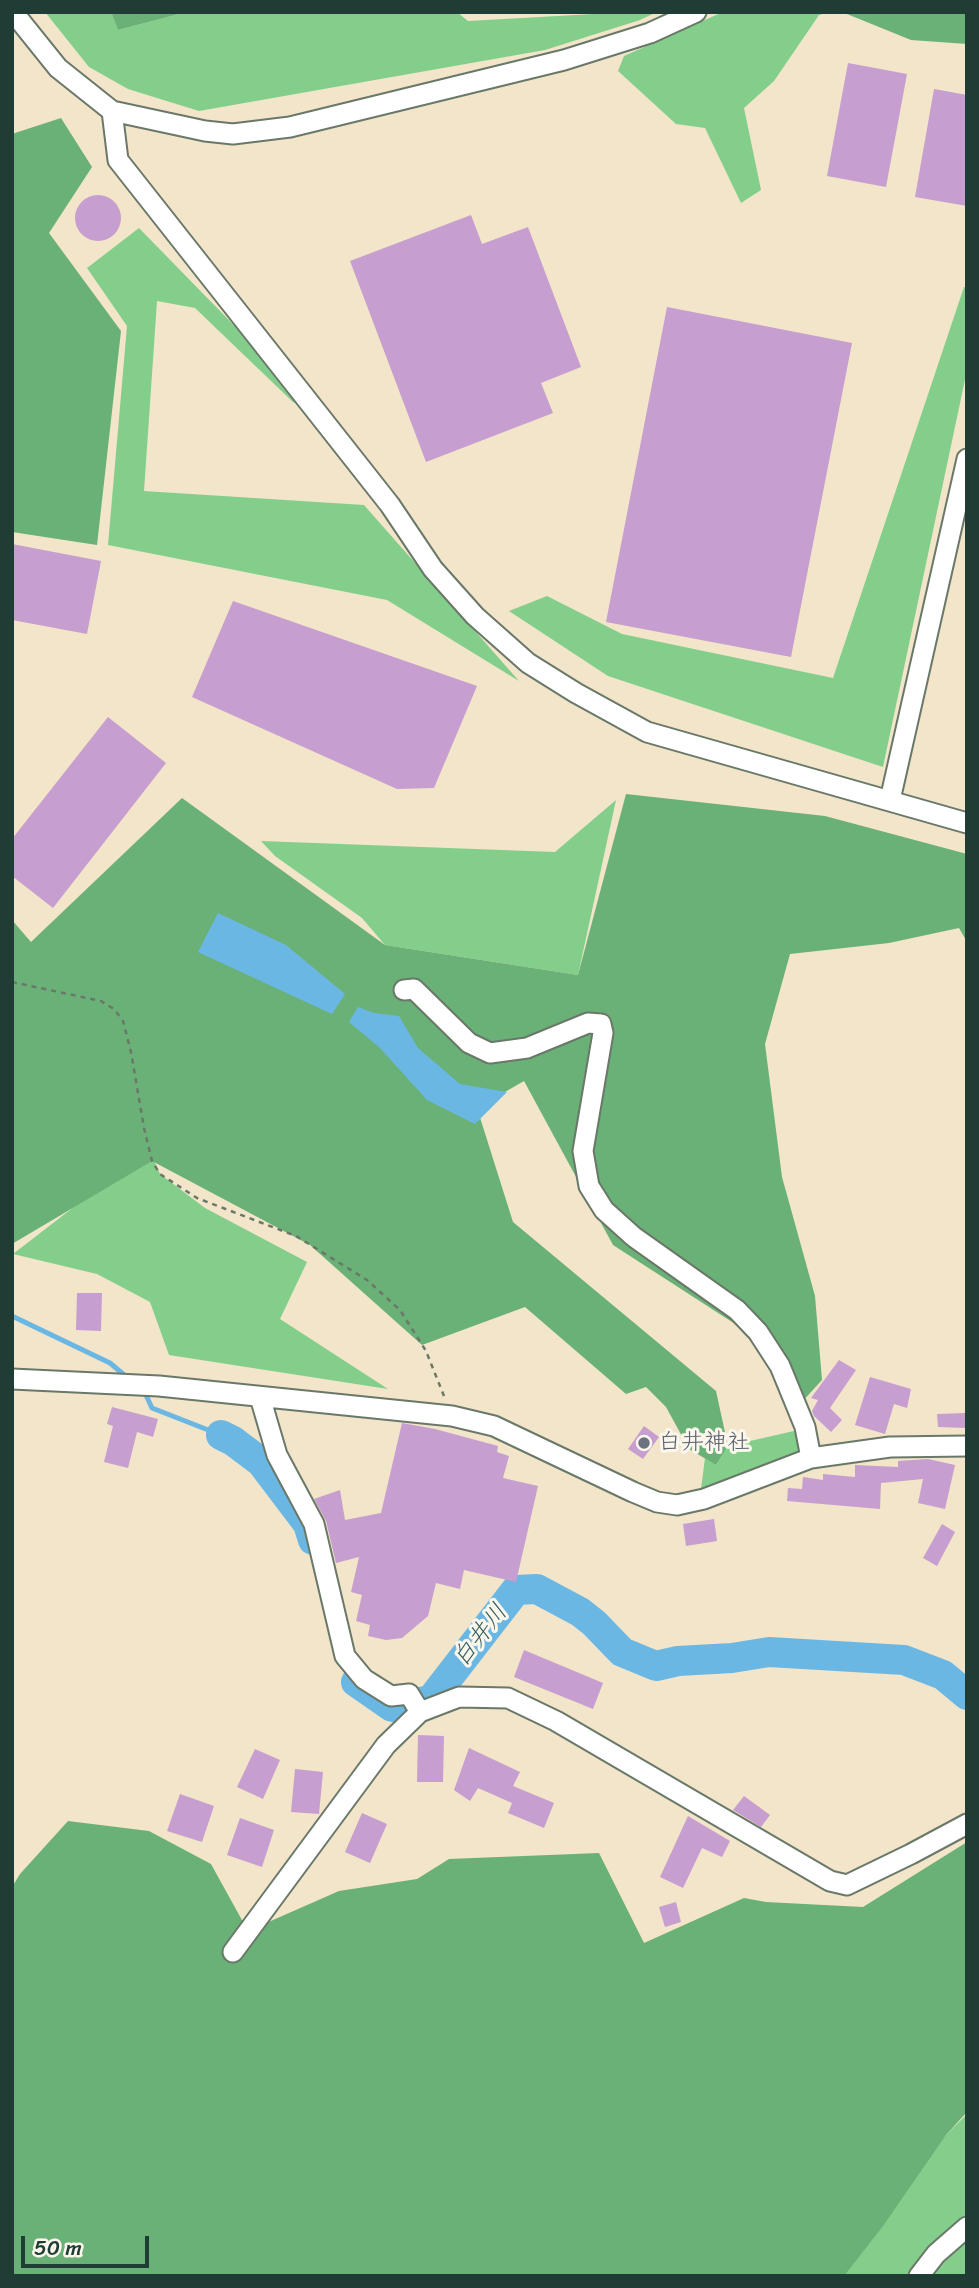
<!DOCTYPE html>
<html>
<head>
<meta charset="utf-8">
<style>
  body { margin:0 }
  #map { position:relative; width:979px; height:2288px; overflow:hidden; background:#f2e5c9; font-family:Sriracha,sans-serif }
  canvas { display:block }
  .frame { position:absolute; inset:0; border:14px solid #1f3d34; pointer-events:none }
  .scale { position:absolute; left:21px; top:2236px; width:128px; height:32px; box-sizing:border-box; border:4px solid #1f3d34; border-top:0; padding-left:9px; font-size:21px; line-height:24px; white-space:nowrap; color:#1f3d34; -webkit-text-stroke:5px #fbf7ec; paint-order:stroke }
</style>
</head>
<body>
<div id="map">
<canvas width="979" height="2288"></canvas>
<div class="frame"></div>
<div class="scale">50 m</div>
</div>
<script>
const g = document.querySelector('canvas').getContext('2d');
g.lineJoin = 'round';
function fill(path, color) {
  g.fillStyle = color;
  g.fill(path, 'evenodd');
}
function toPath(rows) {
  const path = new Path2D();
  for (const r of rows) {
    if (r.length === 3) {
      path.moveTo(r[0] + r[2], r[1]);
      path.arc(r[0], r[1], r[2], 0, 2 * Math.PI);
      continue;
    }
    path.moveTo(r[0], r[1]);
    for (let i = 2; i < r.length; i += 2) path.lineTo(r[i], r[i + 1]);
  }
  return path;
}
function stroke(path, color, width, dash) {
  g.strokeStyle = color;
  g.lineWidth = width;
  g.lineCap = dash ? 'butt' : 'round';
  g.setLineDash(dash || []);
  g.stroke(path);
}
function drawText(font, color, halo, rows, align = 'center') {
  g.font = font + ' Sriracha,"Klee One",sans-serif';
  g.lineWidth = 6;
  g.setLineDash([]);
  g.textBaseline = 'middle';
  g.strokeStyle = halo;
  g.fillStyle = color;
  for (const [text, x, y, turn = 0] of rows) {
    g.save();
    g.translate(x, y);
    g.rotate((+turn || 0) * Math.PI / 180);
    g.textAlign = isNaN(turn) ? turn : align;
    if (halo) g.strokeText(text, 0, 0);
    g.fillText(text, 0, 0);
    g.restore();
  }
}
fill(toPath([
  [45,12,111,12,118,30,187,12,457,12,468,21,593,14,595,12,657,12,640,20,545,50,199,111,128,89,89,67],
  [723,12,829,12,819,15,774,81,744,108,761,190,741,203,705,128,676,124,618,71,624,56],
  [139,228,299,392,294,403,195,308,157,301,144,491,364,505,519,681,387,600,108,545,127,326,87,268],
  [964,287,967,287,967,370,883,767,608,676,509,611,547,596,622,634,833,678],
  [616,800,578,975,385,945,362,918,275,856,261,841,555,852],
  [149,1149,160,1174,205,1208,307,1262,280,1319,388,1389,169,1355,150,1302,97,1274,13,1254],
  [794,1431,805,1450,701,1489,705,1458,716,1465,728,1446],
  [967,2114,967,2276,827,2276,946,2135]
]), '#83ce8b');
fill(toPath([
  [111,12,187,12,118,30],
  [842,12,967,12,967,44,911,40],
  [61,118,92,167,49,233,121,331,97,545,12,532,12,134],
  [626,794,825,816,967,854,967,942,959,928,889,943,790,954,765,1044,782,1177,815,1296,822,1380,800,1404,746,1331,613,1245,524,1081,477,1108,513,1222,716,1391,728,1446,716,1465,689,1449,666,1407,646,1387,626,1394,525,1307,422,1345,310,1245,152,1161,12,1244,12,920,31,942,182,798,385,945,578,975],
  [68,1821,149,1831,211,1864,248,1931,339,1891,417,1879,449,1859,599,1853,644,1943,744,1898,766,1902,863,1907,967,1842,967,2112,946,2135,883,2226,844,2276,12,2276,12,1887,20,1874]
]), '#6ab177');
fill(toPath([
  [218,913,286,945,345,994,332,1014,198,952],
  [358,1007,374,1013,399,1016,418,1048,460,1084,507,1092,475,1124,427,1100,380,1048,349,1022]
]), '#6bb7e4');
stroke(toPath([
  [12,1316,110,1363,129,1379],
  [141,1390,145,1393,152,1408,221,1435]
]), '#6bb7e4', 5);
stroke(toPath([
  [221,1435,233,1441,261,1462,308,1524,313,1540],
  [356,1682,392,1707,431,1700,516,1590,537,1589,580,1612,594,1623,622,1652,656,1666,678,1661,732,1658,769,1652,904,1660,943,1675,967,1695]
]), '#6bb7e4', 30);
fill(toPath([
  [848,63,907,74,886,187,827,176],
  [934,89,967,95,967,206,915,197],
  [98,218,23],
  [471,215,482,244,528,227,581,367,541,383,553,413,426,462,350,261],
  [667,307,852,343,791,657,606,622],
  [12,544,101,561,87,634,12,620],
  [233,601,477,686,434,788,397,789,192,697],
  [108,717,166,763,53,908,12,876,12,839],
  [77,1293,102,1293,101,1331,76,1330],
  [839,1360,856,1370,830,1408,842,1420,831,1432,814,1416,812,1411,818,1400,811,1398],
  [870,1377,911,1389,907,1408,894,1404,885,1434,855,1425],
  [112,1407,158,1419,153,1437,137,1432,128,1468,104,1462,113,1426,107,1424],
  [965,1413,967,1428,938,1427,937,1414],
  [402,1423,435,1429,498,1446,497,1452,509,1456,503,1478,538,1486,516,1582,464,1570,460,1589,436,1583,428,1616,402,1638,386,1640,368,1636,370,1625,356,1621,362,1595,351,1592,359,1557,336,1563,326,1521,314,1499,340,1490,345,1520,381,1513],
  [644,1426,659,1437,643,1459,628,1449],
  [928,1459,955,1465,945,1509,918,1503,923,1479,881,1483,880,1509,787,1501,788,1488,802,1489,803,1477,823,1480,823,1474,855,1477,855,1465,898,1467,898,1461],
  [714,1519,717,1541,686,1546,683,1524],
  [942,1524,955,1532,937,1566,923,1558],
  [524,1650,603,1683,593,1709,514,1677],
  [418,1735,444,1736,443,1782,417,1782],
  [469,1748,520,1772,513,1786,554,1803,544,1828,508,1813,512,1803,478,1788,470,1801,454,1790],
  [255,1749,280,1760,263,1799,237,1787],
  [295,1769,323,1772,319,1814,291,1812],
  [180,1794,214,1806,202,1842,167,1831],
  [744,1796,770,1815,761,1827,733,1810],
  [362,1813,387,1824,370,1863,345,1852],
  [688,1816,730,1841,722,1857,702,1848,683,1888,660,1877],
  [240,1818,274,1830,262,1867,227,1855],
  [676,1902,681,1922,665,1927,659,1907]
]), '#c69ecf');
const minor = toPath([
  [13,12,58,68,112,111,205,131,233,134,290,127,564,60,650,33,696,12],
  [112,111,118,160,390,505,433,569,475,616,528,663,576,693,647,732,967,823],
  [890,800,967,459],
  [404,990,414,989,469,1043,490,1053,527,1048,588,1023,601,1024,603,1033,583,1151,589,1186,604,1210,634,1237,737,1310,758,1332,780,1366,805,1427,811,1458],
  [12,1379,159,1386,452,1416,494,1426,633,1492,657,1502,677,1505,704,1499,811,1458,890,1447,967,1446],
  [260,1397,277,1455,314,1524,345,1656,364,1679,391,1696,409,1694,420,1712],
  [233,1952,386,1745,420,1712,459,1697,508,1698,556,1721,830,1881,847,1885,911,1854,967,1824],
  [919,2276,936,2254,967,2227]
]);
stroke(minor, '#697868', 23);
stroke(toPath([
  [12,982,101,1001,114,1009,123,1021,131,1052,144,1128,152,1161,160,1174,197,1198,296,1236,367,1280,400,1310,426,1351,444,1396]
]), '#697868', 2.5, [5, 5]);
stroke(minor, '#fff', 19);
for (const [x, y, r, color] of [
  [644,1443,7,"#6b7280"]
]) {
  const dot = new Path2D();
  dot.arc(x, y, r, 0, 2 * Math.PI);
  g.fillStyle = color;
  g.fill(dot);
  stroke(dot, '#fbf7ec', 2.5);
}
drawText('23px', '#5b616d', '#fbf7ec', [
  ["白井神社",658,1443]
], 'left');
drawText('italic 24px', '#325c60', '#fbf7ec', [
  ["白井川",481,1636,-52]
]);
</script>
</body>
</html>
